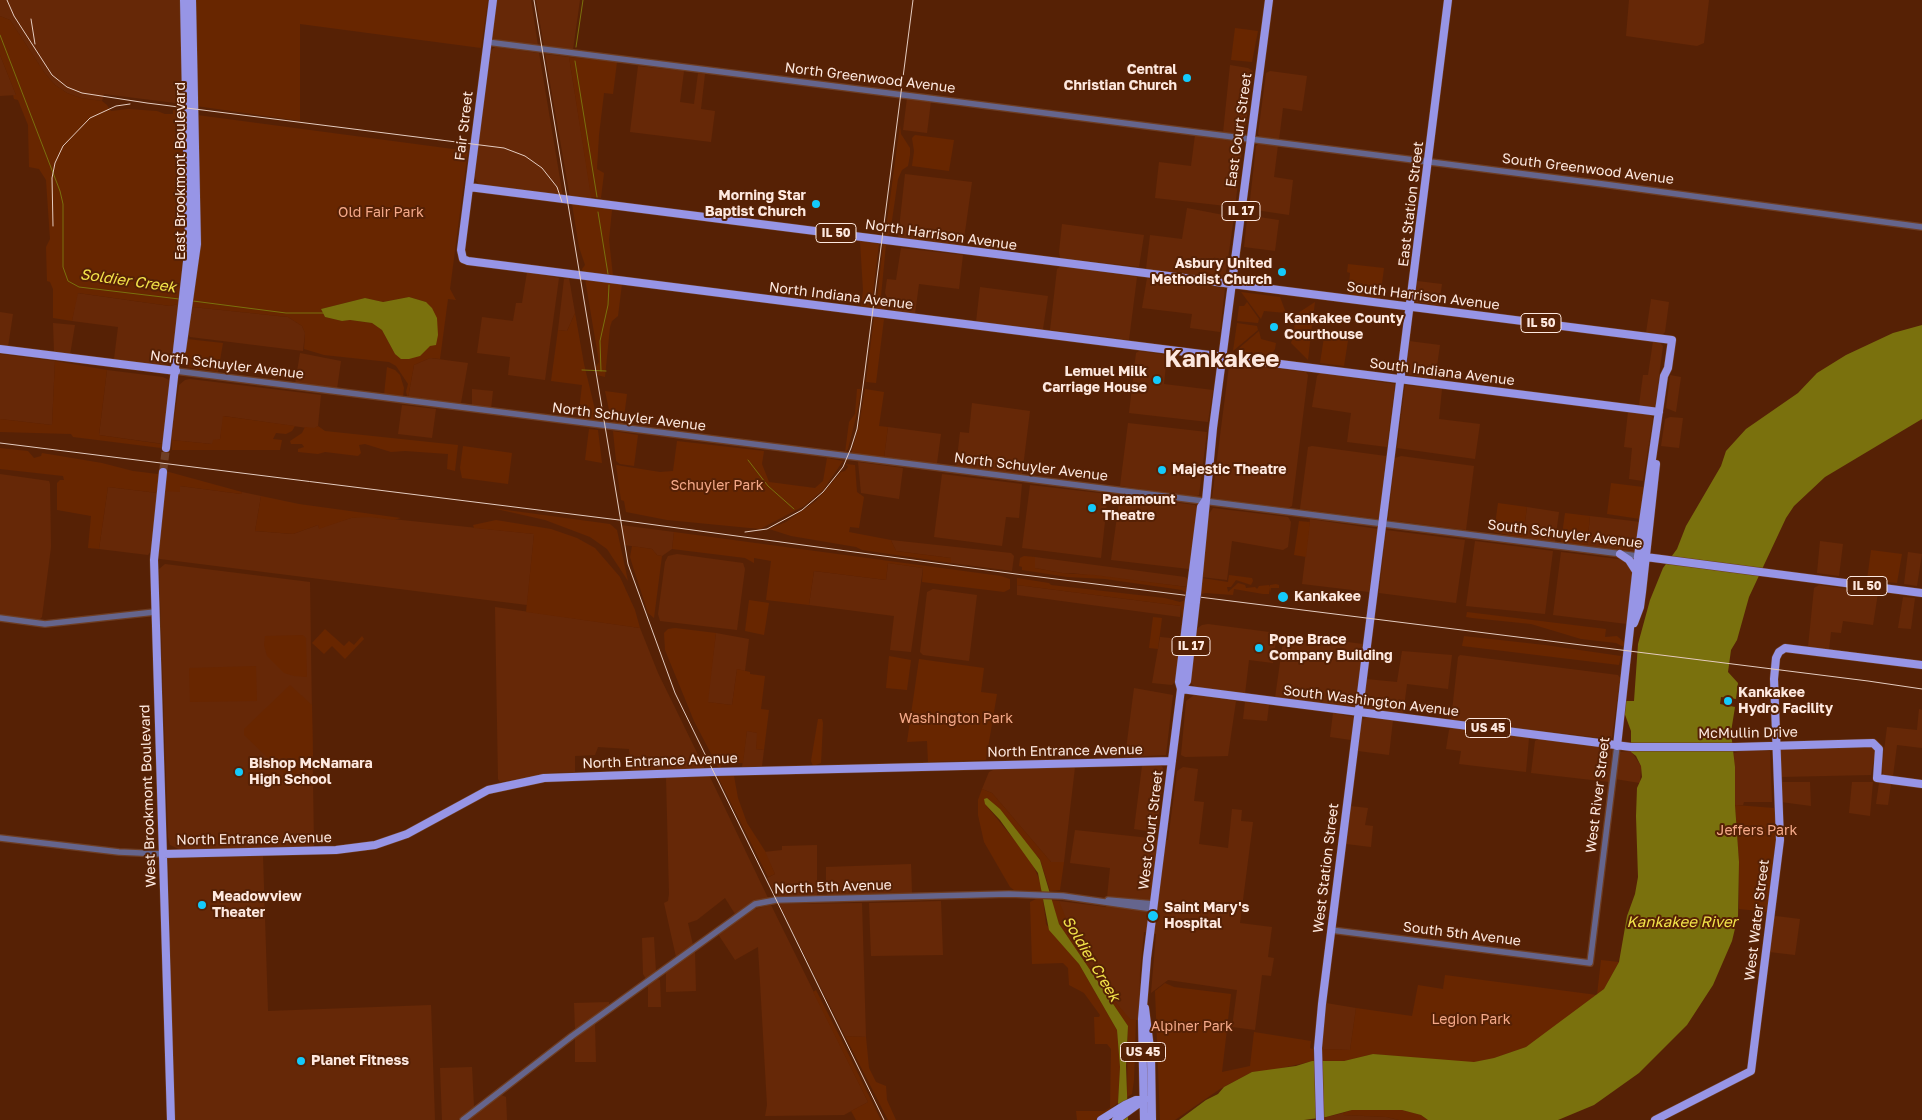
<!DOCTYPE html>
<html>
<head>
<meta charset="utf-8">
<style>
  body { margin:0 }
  canvas { display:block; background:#562105 }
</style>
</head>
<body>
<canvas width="1922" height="1120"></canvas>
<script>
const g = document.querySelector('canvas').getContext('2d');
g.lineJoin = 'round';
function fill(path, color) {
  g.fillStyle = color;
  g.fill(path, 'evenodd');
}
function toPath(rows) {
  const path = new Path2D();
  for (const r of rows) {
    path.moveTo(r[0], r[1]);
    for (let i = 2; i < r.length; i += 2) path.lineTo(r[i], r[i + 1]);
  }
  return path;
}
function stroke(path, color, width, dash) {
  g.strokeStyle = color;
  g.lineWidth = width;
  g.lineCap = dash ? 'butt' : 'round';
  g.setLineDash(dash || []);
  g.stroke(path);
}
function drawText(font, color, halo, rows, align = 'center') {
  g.font = font + ' "Golos Text",sans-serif';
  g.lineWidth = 4;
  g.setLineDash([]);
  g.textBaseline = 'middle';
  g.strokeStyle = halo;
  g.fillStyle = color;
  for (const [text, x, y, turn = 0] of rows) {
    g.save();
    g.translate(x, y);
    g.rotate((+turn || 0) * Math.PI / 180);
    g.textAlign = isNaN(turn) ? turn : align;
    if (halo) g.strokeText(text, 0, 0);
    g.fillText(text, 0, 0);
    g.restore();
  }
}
fill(toPath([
  [0,0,180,0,183,104,104,94,102,101,81,98,67,93,55,85,44,72,10,20,0,16],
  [496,0,531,0,538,46,494,40,492,36],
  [536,0,580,0,573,50,544,46],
  [1629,0,1709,0,1704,43,1697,46,1626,36],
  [495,47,539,53,563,197,481,186,476,181,474,172,490,51],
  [545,54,569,57,592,200,570,197],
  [0,55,16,95,0,96],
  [1230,65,1248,68,1253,71,1245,131,1241,135,1223,133],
  [638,66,684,71,680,102,694,104,698,73,705,74,701,109,715,111,711,142,630,132],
  [1270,71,1307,76,1302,111,1283,108,1279,140,1260,137,1258,134,1266,73],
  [907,98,931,101,927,133,903,130],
  [1195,135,1243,143,1235,207,1155,198,1159,162,1191,166],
  [1259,143,1278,145,1274,177,1293,180,1289,215,1249,209,1256,146],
  [905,174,972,182,963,246,898,238],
  [1187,208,1234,217,1225,279,1146,269,1150,235,1182,239],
  [1252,216,1279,220,1275,251,1244,247,1247,219],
  [1062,224,1144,235,1139,267,1060,258,1059,252],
  [901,248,963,255,959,289,919,284,915,314,893,311,885,293,887,279,896,280],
  [1061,266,1137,277,1129,340,1050,330,1057,269],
  [527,272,559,278,545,380,508,375,510,357,477,353,482,317,513,321,516,303,522,303],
  [569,278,575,313,567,331,558,330,564,279],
  [1147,278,1225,288,1220,332,1190,328,1192,314,1142,308],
  [1417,281,1442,284,1439,306,1415,302],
  [980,287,1048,296,1043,329,976,322],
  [77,293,170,306,178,304,171,364,162,365,114,359,118,327,72,321],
  [1651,299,1669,302,1665,332,1662,335,1646,333],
  [193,307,288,317,302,326,305,333,303,351,190,337,188,334],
  [0,312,13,314,8,347,0,346],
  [53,323,75,325,70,355,54,351],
  [1409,341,1440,345,1435,380,1406,374],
  [1653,341,1660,343,1663,346,1655,406,1653,407,1639,405,1643,375,1648,375],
  [1139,351,1167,355,1164,384,1213,390,1208,422,1129,413,1136,353],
  [300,353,341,361,337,389,295,384],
  [0,354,55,361,52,425,0,419],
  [430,358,468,363,461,403,408,398,414,365],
  [1234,363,1306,372,1308,375,1292,506,1289,508,1212,498,1229,366],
  [107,370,163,377,169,380,164,444,99,435],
  [1320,373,1395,384,1387,447,1347,442,1351,413,1312,407,1317,376],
  [1670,375,1681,377,1676,412,1666,408],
  [190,379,321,395,318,426,314,429,224,416,220,439,212,444,171,440,179,385,185,380],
  [1405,385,1442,389,1439,419,1480,424,1475,459,1397,448],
  [472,389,493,391,491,409,472,405],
  [972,403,1030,411,1022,475,956,467,960,432,969,433],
  [402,405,436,409,432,438,398,434],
  [1628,412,1650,415,1653,418,1643,481,1629,479,1632,448,1624,447],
  [1670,417,1683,418,1679,448,1661,446,1665,419],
  [1128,423,1207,432,1199,495,1195,497,1120,486],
  [888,427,941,434,937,463,934,464,884,458],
  [1312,446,1386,456,1379,519,1300,509,1308,447],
  [1401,456,1474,466,1466,530,1388,520,1395,458],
  [858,462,903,468,899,499,861,493],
  [0,474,49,481,50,484,51,547,42,617,39,620,0,615],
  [942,474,1022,484,1019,518,1006,517,1002,546,934,537],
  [1030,485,1108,494,1101,558,1022,548],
  [180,486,241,494,242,492,261,496,255,531,293,534,318,525,319,528,351,518,364,516,534,534,527,605,160,559,158,558,165,491],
  [108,487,158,493,151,551,148,555,99,549],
  [1120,495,1195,505,1197,508,1189,569,1111,560],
  [1527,507,1559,512,1555,542,1523,538],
  [1213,508,1288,517,1291,522,1288,547,1283,550,1232,541,1227,580,1201,577,1209,514],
  [1590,516,1641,522,1636,551,1587,546],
  [1310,519,1378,529,1369,592,1302,584],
  [621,525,674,532,672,549,662,556,657,555,652,549,624,545],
  [1386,530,1465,540,1456,603,1379,593],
  [891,540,1011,553,1014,556,1012,571,951,563,951,558,896,551],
  [1475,541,1553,551,1545,614,1466,606],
  [1820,541,1843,544,1839,576,1817,573],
  [1561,552,1626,560,1634,571,1627,624,1553,615],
  [1908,552,1922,554,1917,586,1904,584],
  [677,554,743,563,745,569,737,630,660,621,658,614,665,562,668,556],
  [1035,557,1185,577,1189,580,1188,587,1071,573,1062,573,1035,568],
  [888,563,923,568,911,652,890,650,894,616,809,605,814,571,886,580],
  [165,564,310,582,314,847,181,850,170,845,168,837,159,569],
  [1017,585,1181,606,1180,617,1017,595],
  [1819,585,1878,593,1873,625,1843,621,1841,633,1831,632,1829,650,1808,647,1814,588],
  [933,589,977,595,969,661,923,655,920,652,927,592],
  [1903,597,1915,598,1911,629,1898,628],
  [495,607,640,628,658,673,705,769,631,770,629,749,598,747,595,755,575,756,575,772,551,773,500,782,498,779],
  [1208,624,1277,633,1273,663,1249,660,1245,694,1195,687,1189,681,1195,630,1202,625],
  [716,633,749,639,745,671,737,669,732,705,707,702],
  [1284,634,1363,644,1355,707,1275,698],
  [1160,637,1181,639,1176,681,1172,685,1152,683],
  [1402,651,1452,655,1448,689,1407,684,1403,715,1364,709,1366,679,1397,682],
  [1460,655,1618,675,1620,678,1612,738,1609,739,1451,720,1458,657],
  [1134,688,1173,695,1166,755,1125,757],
  [1194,695,1236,701,1228,756,1185,757,1181,755,1186,701],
  [1245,702,1269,705,1267,721,1243,719],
  [1919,709,1922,710,1922,748,1897,745,1893,776,1883,775,1882,766,1887,727,1917,730],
  [1333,713,1354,717,1351,740,1330,737],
  [1367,717,1393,720,1389,755,1358,751,1362,720],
  [1451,728,1529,738,1526,772,1459,764,1461,751,1446,749,1449,730],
  [747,731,758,733,756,749,764,750,762,766,742,767],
  [1538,739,1612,749,1609,782,1531,773,1535,741],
  [1871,747,1875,752,1871,775,1780,777,1781,750],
  [1631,751,1641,766,1640,783,1615,779,1620,752],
  [1743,751,1770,751,1772,802,1744,802,1743,805,1735,805,1734,753],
  [1157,765,1162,766,1164,771,1157,829,1154,832,1134,829,1142,766],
  [1075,767,1064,862,1051,862,992,793,982,789,989,772,995,769],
  [1183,767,1198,769,1194,801,1204,802,1199,844,1228,848,1232,809,1242,810,1241,821,1253,822,1240,923,1272,927,1268,957,1274,958,1271,976,1262,975,1255,1030,1232,1027,1237,990,1168,980,1151,993,1156,934,1144,932,1140,972,1139,1020,1130,1020,1105,990,1075,940,1061,909,1059,901,1106,907,1110,868,1070,863,1075,830,1168,840,1177,771],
  [709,775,768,898,752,903,735,914,725,898,697,920,688,923,693,945,676,957,664,903,668,901,669,894,666,776],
  [1781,782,1810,782,1811,806,1781,802],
  [1852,782,1873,782,1870,816,1849,813],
  [1879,783,1891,784,1888,805,1876,804],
  [1350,806,1368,808,1365,825,1373,826,1371,847,1346,844],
  [817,845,817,895,776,896,767,878,775,874,764,852,782,850,782,846],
  [263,856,268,1011,431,1005,435,1120,174,1120,168,858],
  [911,864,912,893,828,895,826,893,826,867],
  [941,901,943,955,871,956,869,903],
  [862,903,866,1037,845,1036,779,904],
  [771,905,868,1102,844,1115,765,1116,767,1105,758,947,735,960,718,934,754,909],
  [1776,916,1800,919,1795,955,1769,952,1774,917],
  [654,937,656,972,646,979,643,974,642,938],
  [695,951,696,991,666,992,666,972],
  [656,979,660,980,661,1007,648,1007,648,986],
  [609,1002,609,1006,577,1029,575,1029,574,1003],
  [1326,1003,1356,1008,1350,1050,1322,1049],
  [595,1024,596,1062,575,1062,575,1038],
  [472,1067,474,1107,458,1120,442,1120,440,1068],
  [501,1095,506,1097,507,1120,468,1120],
  [1343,1113,1343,1115,1386,1117,1399,1120,1323,1120,1323,1118]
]), '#662807');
fill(toPath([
  [194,0,488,0,481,48,300,24,300,121,196,106],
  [0,16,10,20,44,72,55,85,67,93,81,98,102,101,107,105,111,111,128,109,157,111,165,114,173,114,173,110,183,112,186,227,178,304,170,306,78,293,72,321,53,318,53,289,50,282,47,281,46,247,50,239,46,180,39,169,29,167,28,125,18,100,14,99,13,95,16,95,0,55],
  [1235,28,1258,31,1252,62,1231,60],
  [569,57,617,62,613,94,604,93,599,135,597,169,604,173,601,198,591,197],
  [197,115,468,151,450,289,456,300,448,299,440,359,430,358,414,365,408,398,406,392,408,384,396,366,389,362,324,355,304,349,305,333,302,326,288,317,193,307,199,246],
  [409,297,426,302,395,354,382,330,372,323,350,320,342,321,325,317,321,309,365,298,382,302],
  [900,125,901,134,910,148,910,155,908,166,902,170,898,179,890,234,887,236,885,236],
  [915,135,954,140,949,171,912,166,914,151,912,138],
  [572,204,612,210,609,240,613,276,584,274,582,269,585,265,579,247],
  [860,241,879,244,871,309,861,307,863,290],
  [883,244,886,245,881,296,885,311,876,309],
  [1348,264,1384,268,1380,299,1348,294,1350,273,1347,272],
  [585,279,622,284,618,316,612,321,610,327,605,377,597,375,596,367,599,362],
  [1241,292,1280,297,1286,313,1264,311,1261,319],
  [1247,302,1259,319,1258,323,1237,321,1239,306,1244,306],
  [1315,302,1311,333,1294,331,1295,315],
  [575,313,584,364,598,422,578,419,582,385,551,381,558,330,567,331],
  [874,317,884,319,876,383,866,382],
  [1237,323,1257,326,1258,330,1233,351],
  [1259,331,1261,339,1276,343,1275,349,1270,357,1237,352,1238,349],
  [1325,331,1349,334,1344,366,1320,363],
  [1294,332,1311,334,1308,360,1291,343],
  [187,339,223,343,218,372,186,367,184,361],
  [55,361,107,370,99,435,162,444,161,448,73,437,71,434,0,432,0,419,52,425],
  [387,367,395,370,400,375,404,388,403,397,384,395],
  [857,389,861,389,858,409,848,449,845,453,849,422,855,414],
  [865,389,884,392,879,426,888,427,884,458,851,454,859,425],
  [605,391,627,394,623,425,612,424],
  [223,416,295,426,292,431,286,434,276,433,273,439,282,440,280,450,172,450,172,440,212,444,213,440,220,439],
  [318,426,325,431,458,445,455,471,447,469,448,454,405,451,391,452,365,444,359,445,361,453,358,456,325,452,318,454,298,452,298,449,304,447,302,444,291,444,290,441,302,433,305,427,314,428],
  [589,429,598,430,602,463,585,460],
  [613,431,638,435,634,466,620,464,616,461],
  [677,441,764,451,762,464,769,482,815,488,823,481,827,458,843,461,823,490,804,506,760,529,667,520,626,512,624,501,621,500,616,465,660,472,673,471],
  [463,446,512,453,508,484,462,478,460,468],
  [0,448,28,451,34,458,41,456,42,453,102,463,133,471,158,474,158,493,108,487,99,549,88,548,91,516,57,510,57,483,60,480,64,480,63,476,0,469],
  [846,464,855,465,857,492,864,497,859,528,850,527,849,532,891,540,896,551,951,558,951,563,862,550,856,547,791,536,769,529,786,522,816,501,841,472,845,471,848,467],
  [167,472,169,472,242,492,241,494,180,486,180,492,165,491],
  [1611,483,1643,487,1640,519,1607,514],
  [261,496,299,504,401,518,393,520,370,517,351,518,319,529,318,525,293,534,255,531],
  [1498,503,1527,507,1523,538,1494,532],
  [492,508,610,524,617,530,628,581,607,549,590,537,545,520],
  [1565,513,1590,516,1587,546,1561,542],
  [496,520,551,529,577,538,595,548,620,577,635,610,640,628,526,612,534,534,474,528,473,525],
  [1299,521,1310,522,1306,557,1294,555],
  [674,532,1001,576,1010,579,1010,589,1004,592,922,582,923,568,888,563,886,580,814,571,809,605,766,600,771,561,754,558,754,563,745,558,672,549],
  [632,546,652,549,657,555,662,556,654,618,648,613,634,570,630,557],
  [1871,550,1902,554,1897,583,1867,580],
  [1024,556,1035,557,1035,568,1062,573,1095,575,1187,587,1186,593,1182,590,1105,579,1067,577,1022,570,1022,567,1019,566,1020,558],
  [1229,575,1252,578,1253,581,1251,585,1236,580,1231,587,1227,587,1228,592,1238,583,1245,585,1246,588,1255,587,1257,589,1259,586,1269,585,1270,587,1270,585,1276,584,1279,585,1279,588,1271,588,1270,593,1269,588,1269,594,1263,594,1234,589,1233,595,1205,593,1200,595,1202,578,1228,582],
  [1017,578,1049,583,1051,585,1165,598,1180,602,1185,600,1182,621,1181,606,1017,585],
  [749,600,769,603,764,635,745,631],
  [1467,612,1606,629,1605,637,1617,636,1625,643,1624,647,1616,643,1581,639,1531,624,1472,618,1466,617],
  [1153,617,1162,618,1158,649,1149,648],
  [675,628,716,633,708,702,732,705,737,669,750,672,750,674,765,676,761,709,769,710,764,750,756,749,757,733,747,731,743,763,723,763,720,768,718,767,694,721,665,650,664,633,668,629],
  [325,629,344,646,349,641,354,645,362,636,364,639,345,659,332,646,324,654,312,643],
  [303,635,306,638,307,677,294,676,284,673,267,656,264,645,265,636],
  [1464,636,1545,645,1621,656,1619,665,1462,646],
  [889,656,911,660,907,690,886,688],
  [919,659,984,668,981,692,997,694,986,760,928,762,927,741,907,742],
  [256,666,257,701,190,702,189,668],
  [290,685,312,705,313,756,290,779,244,735,244,729],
  [818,719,822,719,823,723,821,763,813,766,811,761],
  [717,775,734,776,738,798,747,823,765,851,775,874,768,877],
  [982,789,992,793,1051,862,1064,862,1060,890,1050,891,1040,859,985,804,1030,859,1041,883,1041,891,1014,890,1010,887,984,842,978,815,978,800],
  [1735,805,1774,808,1777,838,1767,912,1739,909,1739,862],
  [1036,899,1043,899,1046,924,1079,964,1117,1030,1120,1067,1118,1103,1095,1120,1077,1120,1076,1111,1104,1111,1110,1108,1111,1049,1107,1044,1095,1044,1094,1017,1099,1017,1100,1015,1084,993,1069,985,1068,968,1063,963,1032,964,1030,902],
  [1051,900,1059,901,1075,940,1105,990,1130,1019,1136,1020,1134,1080,1132,1094,1127,1097,1128,1026,1059,924],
  [1601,960,1619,962,1604,989,1597,995,1557,1026,1526,1047,1494,1058,1471,1063,1373,1054,1344,1061,1321,1061,1322,1049,1350,1050,1356,1008,1412,1016,1418,985,1443,989,1445,975,1597,995],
  [1165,983,1174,987,1231,994,1222,1072,1250,1066,1254,1032,1311,1041,1310,1048,1313,1049,1314,1061,1268,1071,1252,1072,1220,1089,1175,1120,1160,1120,1155,991],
  [816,990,840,1037,881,1120,856,1120,851,1111,868,1102,813,992],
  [845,1036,866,1037,869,1068,876,1082,886,1086,887,1100,896,1120,888,1120],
  [1352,1110,1402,1110,1421,1115,1428,1120,1399,1120,1386,1117,1343,1115,1343,1113]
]), '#682600');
fill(toPath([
  [409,297,426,302,432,308,437,318,438,335,436,345,430,346,420,356,409,359,401,359,395,354,382,330,372,323,350,320,342,321,325,317,321,309,365,298,383,302],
  [1922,325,1922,419,1825,477,1794,506,1786,518,1749,597,1737,640,1731,650,1728,672,1738,683,1736,699,1721,697,1720,704,1735,707,1731,732,1735,767,1735,805,1739,862,1738,916,1732,941,1713,985,1687,1025,1639,1073,1594,1105,1558,1120,1428,1120,1421,1115,1402,1110,1352,1110,1326,1117,1304,1120,1179,1120,1206,1100,1218,1094,1224,1087,1252,1072,1296,1066,1312,1061,1344,1061,1373,1054,1474,1062,1494,1058,1526,1047,1604,989,1619,962,1627,916,1635,894,1638,877,1636,816,1637,788,1642,777,1641,766,1636,756,1631,752,1631,731,1624,712,1625,701,1634,701,1638,644,1650,600,1663,568,1677,549,1686,526,1721,466,1726,451,1746,429,1798,393,1817,373,1846,355,1893,333],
  [987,798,1000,809,1040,860,1059,924,1128,1026,1126,1066,1128,1120,1122,1120,1118,1103,1120,1067,1117,1030,1079,964,1049,930,1038,873,1000,820,985,804,984,799]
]), '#7a710d');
stroke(toPath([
  [0,35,60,191,63,204,63,267,68,281,79,287,179,299],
  [576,47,583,0],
  [575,61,597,197],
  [598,212,608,274],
  [193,301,286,313,325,313],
  [582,370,606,371],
  [601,371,600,341,608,305,609,285],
  [748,460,768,486,794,509]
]), '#7a710d', 1);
stroke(toPath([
  [163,472,166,448]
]), '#6f3f26', 8, [8, 4]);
const minor = toPath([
  [487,42,1603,184,1922,227],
  [176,371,1638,556],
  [0,618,45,624,155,612],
  [0,838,119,852,163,854],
  [1108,900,1154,904],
  [1331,930,1590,963,1617,746],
  [463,1120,572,1036,755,904,776,900,1009,894,1063,896,1153,909]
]);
const major = toPath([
  [493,0,461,250,463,259,468,261,1659,412],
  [469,187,1672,340,1668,368,1664,376,1638,556,1617,746],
  [0,349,176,371],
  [182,350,197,244,192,0],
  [166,448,189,244,184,0],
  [163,472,154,560,171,1120],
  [1620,554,1629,560,1636,571],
  [1638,556,1922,593],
  [1190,594,1201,507,1205,501],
  [1197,594,1213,428,1269,0],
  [1634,623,1640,607,1642,592,1656,464],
  [1181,689,1631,747,1735,747,1873,743,1879,749,1877,778,1922,784],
  [1181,689,1187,681,1196,601],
  [163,854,336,850,375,845,407,834,488,790,544,778,713,772,1172,761],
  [1145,1008,1151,1056,1152,1120],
  [1101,1120,1125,1105,1136,1100,1143,1100],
  [1116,1120,1145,1099],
  [1144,1120,1142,1019,1147,958,1181,689,1179,682,1189,600],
  [1320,1120,1318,1048,1322,1004,1448,0],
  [1655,1120,1751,1071,1780,840,1774,679,1776,658,1779,652,1785,648,1922,665]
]);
stroke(minor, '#6d3d24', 8);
stroke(major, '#6d3d24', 9);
stroke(minor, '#65658d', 5.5);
stroke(major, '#9795e6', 8);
stroke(toPath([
  [7,0,14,16,52,75,67,87,82,93,147,103,504,148,525,156,542,168,557,187,562,202],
  [534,0,628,564,675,693,884,1120],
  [31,19,35,44],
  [53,226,52,178,55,163,63,146,90,118,116,106,130,104],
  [0,443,619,520,1016,574,1868,681,1922,689],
  [745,532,767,529,802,510,823,492,843,467,851,448,857,429,863,386,913,0]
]), '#e5ccc0', 1);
const majorBridge = toPath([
  [1189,600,1190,594],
  [1196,601,1197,594]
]);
stroke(majorBridge, '#6d3d24', 9, []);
stroke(majorBridge, '#9795e6', 8);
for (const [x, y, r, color] of [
  [1187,78,5,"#14cafb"],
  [816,204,5,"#14cafb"],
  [1282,272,5,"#14cafb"],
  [1274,327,5,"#14cafb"],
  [1157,380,5,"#14cafb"],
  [1162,470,5,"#14cafb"],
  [1092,508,5,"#14cafb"],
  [1283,597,6,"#14cafb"],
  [1259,648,5,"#14cafb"],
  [1728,701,5,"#14cafb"],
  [239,772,5,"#14cafb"],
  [202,905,5,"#14cafb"],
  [1153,916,6,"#14cafb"],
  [301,1061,5,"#14cafb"]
]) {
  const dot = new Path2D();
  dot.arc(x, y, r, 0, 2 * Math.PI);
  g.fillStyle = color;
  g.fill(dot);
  stroke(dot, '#562105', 2);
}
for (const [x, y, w] of [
  [1241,211,38],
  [836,233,40],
  [1541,323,40],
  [1867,586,40],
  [1191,646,38],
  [1488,728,45],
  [1143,1052,45]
]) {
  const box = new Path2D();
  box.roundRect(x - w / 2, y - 9.5, w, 19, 4);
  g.fillStyle = '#562105';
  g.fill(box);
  stroke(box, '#fde8df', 1);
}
drawText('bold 12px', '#fde8df', null, [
  ["IL 17",1241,211],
  ["IL 50",836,233],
  ["IL 50",1541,323],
  ["IL 50",1867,586],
  ["IL 17",1191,646],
  ["US 45",1488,728],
  ["US 45",1143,1052]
]);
drawText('bold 14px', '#fde8df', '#562105', [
  ["Central",1177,70,"right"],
  ["Christian Church",1177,86,"right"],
  ["Morning Star",806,196,"right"],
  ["Baptist Church",806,212,"right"],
  ["Asbury United",1272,264,"right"],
  ["Methodist Church",1272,280,"right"],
  ["Kankakee County",1284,319],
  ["Courthouse",1284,335],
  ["Lemuel Milk",1147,372,"right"],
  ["Carriage House",1147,388,"right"],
  ["Majestic Theatre",1172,470],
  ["Paramount",1102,500],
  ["Theatre",1102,516],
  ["Kankakee",1294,597],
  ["Pope Brace",1269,640],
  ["Company Building",1269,656],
  ["Kankakee",1738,693],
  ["Hydro Facility",1738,709],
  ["Bishop McNamara",249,764],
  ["High School",249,780],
  ["Meadowview",212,897],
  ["Theater",212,913],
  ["Saint Mary's",1164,908],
  ["Hospital",1164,924],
  ["Planet Fitness",311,1061]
], 'left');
drawText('14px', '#fde8df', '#562105', [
  ["North Greenwood Avenue",870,78,7],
  ["Fair Street",464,126,-83],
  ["East Court Street",1239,130,-82],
  ["South Greenwood Avenue",1588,169,7],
  ["East Brookmont Boulevard",181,171,-90],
  ["East Station Street",1411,204,-83],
  ["North Harrison Avenue",941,235,8],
  ["North Indiana Avenue",841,296,7],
  ["South Harrison Avenue",1423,296,7],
  ["North Schuyler Avenue",227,365,7],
  ["South Indiana Avenue",1442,372,7],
  ["North Schuyler Avenue",629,417,7],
  ["North Schuyler Avenue",1031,467,7],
  ["South Schuyler Avenue",1565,534,7],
  ["South Washington Avenue",1371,701,7],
  ["McMullin Drive",1748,733,-1],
  ["North Entrance Avenue",1065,751,-1],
  ["North Entrance Avenue",660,761,-2],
  ["West River Street",1598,795,-83],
  ["West Brookmont Boulevard",148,796,-92],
  ["West Court Street",1151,830,-83],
  ["North Entrance Avenue",254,839,-1],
  ["West Station Street",1326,868,-83],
  ["North 5th Avenue",833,887,-2],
  ["West Water Street",1757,920,-83],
  ["South 5th Avenue",1462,934,7]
]);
drawText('14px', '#f5a989', '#562105', [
  ["Old Fair Park",381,213],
  ["Schuyler Park",717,486],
  ["Washington Park",956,719],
  ["Jeffers Park",1757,831],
  ["Legion Park",1471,1020],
  ["Alpiner Park",1192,1027]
]);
drawText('italic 15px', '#f2e349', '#562105', [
  ["Soldier Creek",128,281,8],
  ["Kankakee River",1682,922],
  ["Soldier Creek",1091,959,59]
]);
drawText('bold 24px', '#fde8df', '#562105', [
  ["Kankakee",1222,359]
]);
</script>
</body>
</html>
